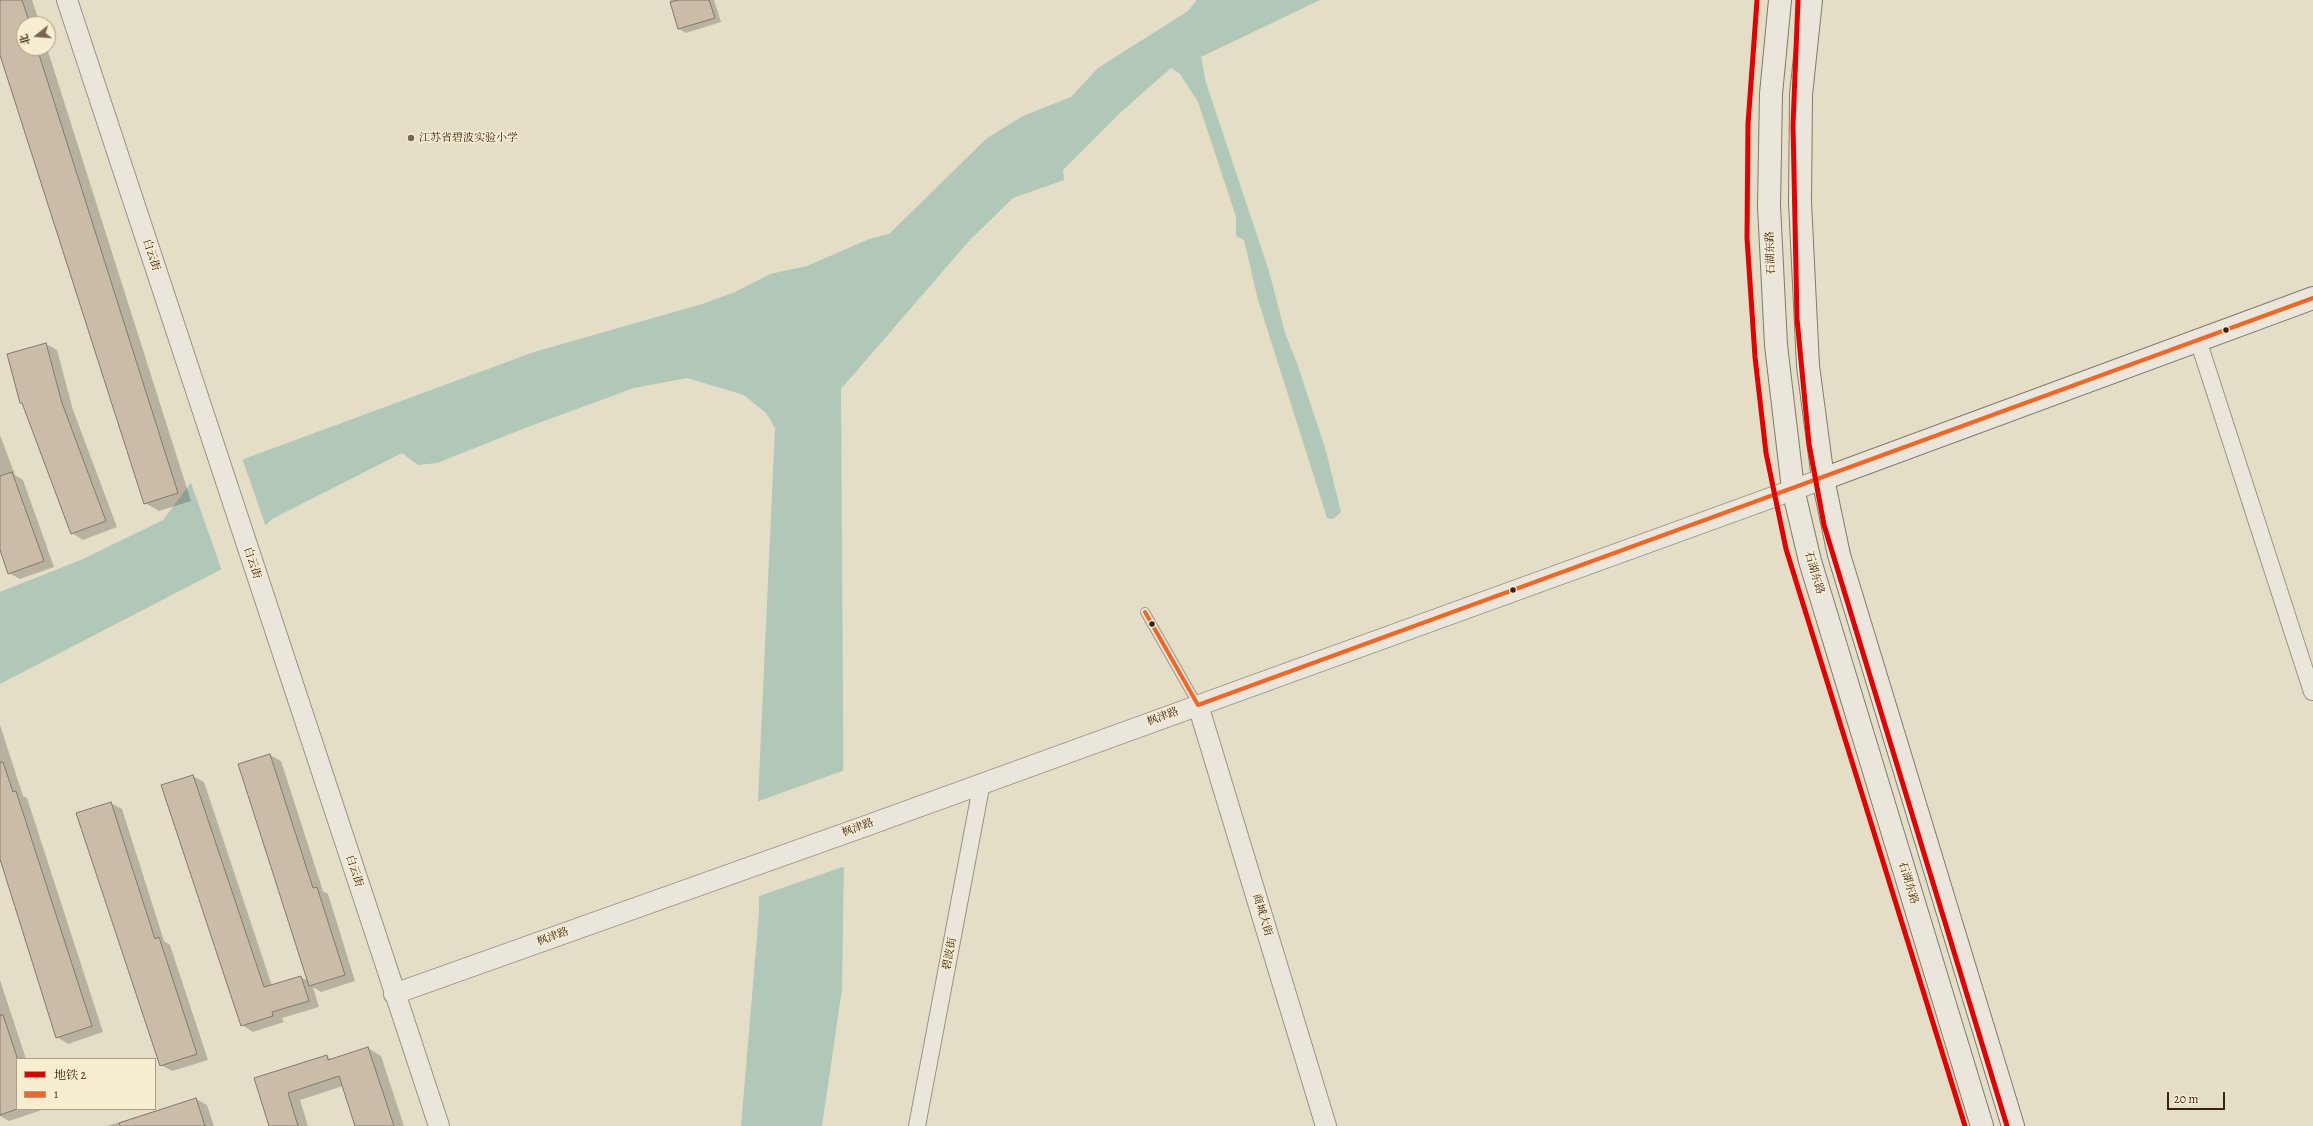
<!DOCTYPE html>
<html>
<head>
<meta charset="utf-8">
<style>
  body { margin:0 }
  #map { position:relative; width:2313px; height:1126px; overflow:hidden; background:#e5dec7; font-family:Alegreya,"Noto Serif SC",serif }
  canvas { display:block }
  .legend { position:absolute; left:16px; top:1058px; width:140px; height:52px; box-sizing:border-box; background:#f7eed2; border:1px solid #ad9c86; margin:0; padding:5px 7px; list-style:none; font-size:12px; color:#3d2213 }
  .legend li { display:flex; align-items:center; gap:8px; height:20px }
  .legend b { width:20px; border:1px solid #ad9c86 }
  .north { position:absolute; left:16px; top:16px; width:40px; height:40px; box-sizing:border-box; background:#f7eed2; border:1px solid #ad9c86; border-radius:50%; rotate:253deg; font-size:11px; font-weight:700; line-height:16px; text-align:center; color:#3d2213 }
  .north::after { content:''; display:block; margin:auto; width:14px; height:18px; background:#786452; clip-path:polygon(50% 0,100% 100%,50% 72%,0 100%) }
  .scale { position:absolute; left:2167px; top:1092px; width:58px; height:18px; box-sizing:border-box; border:2px solid #3d2213; border-top:0; padding-left:5px; font-size:12px; line-height:14px; white-space:nowrap; color:#3d2213; -webkit-text-stroke:3px #f7eed2; paint-order:stroke }
</style>
</head>
<body>
<div id="map">
<canvas width="2313" height="1126"></canvas>
<ul class="legend">
<li><b style="height:5px;background:#e60000"></b>地铁 2</li>
<li><b style="height:5px;background:#f26522"></b>1</li>
</ul>
<div class="north">北</div>
<div class="scale">20 m</div>
</div>
<script>
const g = document.querySelector('canvas').getContext('2d');
g.lineJoin = 'round';
function fill(path, color) {
  g.fillStyle = color;
  g.fill(path, 'evenodd');
}
function toPath(rows) {
  const path = new Path2D();
  for (const r of rows) {
    path.moveTo(r[0], r[1]);
    for (let i = 2; i < r.length; i += 2) path.lineTo(r[i], r[i + 1]);
  }
  return path;
}
function stroke(path, color, width, dash) {
  g.strokeStyle = color;
  g.lineWidth = width;
  g.lineCap = dash ? 'butt' : 'round';
  g.setLineDash(dash || []);
  g.stroke(path);
}
function drawText(font, color, halo, rows, align = 'center') {
  g.font = font + ' Alegreya,"Noto Serif SC",serif';
  g.lineWidth = 3;
  g.setLineDash([]);
  g.textBaseline = 'middle';
  g.strokeStyle = halo;
  g.fillStyle = color;
  for (const [text, x, y, turn = 0] of rows) {
    g.save();
    g.translate(x, y);
    g.rotate((+turn || 0) * Math.PI / 180);
    g.textAlign = isNaN(turn) ? turn : align;
    if (halo) g.strokeText(text, 0, 0);
    g.fillText(text, 0, 0);
    g.restore();
  }
}
fill(toPath([
  [1197,0,1320,0,1201,57,1206,83,1269,271,1285,333,1297,363,1326,451,1341,512,1333,519,1327,518,1258,300,1244,240,1236,236,1236,217,1198,102,1180,74,1171,68,1121,112,1063,170,1064,180,1013,198,969,241,841,389,844,860,842,989,822,1126,741,1126,759,913,758,799,775,428,766,413,744,395,687,378,634,388,525,428,437,463,418,465,402,453,272,519,222,569,0,684,0,592,83,559,163,520,195,477,534,352,702,304,735,292,770,274,807,266,869,239,889,234,987,138,1023,116,1071,97,1098,68,1188,11]
]), '#b1c8b8');
fill(toPath([
  [242,458,266,527,222,571,190,480,194,475],
  [845,770,845,866,757,897,756,802]
]), '#e5dec7');
fill(toPath([
  [0,0,32,0,40,24,24,24,24,48,47,48,191,501,159,511,145,503,0,51],
  [670,0,714,0,721,22,686,33,679,29],
  [46,344,57,350,73,410,117,527,83,540,72,533,24,404],
  [0,435,15,475,23,480,54,567,20,579,9,573,0,548],
  [0,725,23,796,27,798,103,1032,68,1044,57,1037,0,857],
  [270,755,281,761,323,891,328,894,355,981,321,992,313,987,319,1007,282,1018,284,1022,253,1032,242,1025,193,776,204,782,272,986,300,977,309,981],
  [111,803,122,809,164,941,170,945,208,1060,172,1071,161,1065],
  [0,980,26,1059,17,1059,17,1109,42,1110,9,1121,0,1116],
  [368,1048,381,1056,404,1126,356,1126,343,1086,300,1100,308,1126,270,1126,255,1078,326,1056,332,1060],
  [196,1099,207,1105,214,1126,107,1126]
]), '#0003');
const building = toPath([
  [0,0,22,0,30,24,24,24,24,48,37,48,178,493,144,504,0,55,0,0],
  [678,0,709,0,715,18,678,29,670,2,678,0],
  [46,343,62,403,106,521,71,534,22,403,20,403,7,354,46,343],
  [12,472,44,561,8,574,0,550,0,476,12,472],
  [270,754,313,888,317,887,345,975,309,986,238,764,270,754],
  [0,762,3,762,13,792,16,791,92,1026,56,1038,0,859,0,762],
  [193,775,264,987,301,976,309,1001,272,1012,273,1016,241,1026,161,785,193,775],
  [111,802,155,939,159,937,197,1054,160,1066,76,813,111,802],
  [0,1015,3,1015,17,1057,17,1109,0,1115,0,1015],
  [368,1047,394,1126,355,1126,339,1076,288,1093,298,1126,269,1126,254,1078,327,1055,328,1060,368,1047],
  [196,1098,205,1126,120,1126,119,1123,196,1098]
]);
fill(building, '#cbbca8');
stroke(building, '#81796c', 1);
const service = toPath([
  [1145,612,1198,705]
]);
const minor = toPath([
  [2198,340,2312,692],
  [917,1126,982,782]
]);
const tertiary = toPath([
  [67,0,439,1126],
  [1198,705,1326,1126],
  [394,994,863,827,1823,479]
]);
const secondary = toPath([
  [1780,0,1771,94,1769,206,1776,345,1793,489,1810,561,1982,1126],
  [1811,0,1801,95,1800,202,1808,366,1823,479,1839,555,2013,1126],
  [1823,479,2313,298]
]);
stroke(service, '#999283', 10);
stroke(minor, '#999283', 18);
stroke(tertiary, '#999283', 22);
stroke(secondary, '#81796c', 24);
stroke(service, '#eae6db', 8);
stroke(minor, '#eae6db', 16);
stroke(tertiary, '#eae6db', 20);
stroke(secondary, '#eae6db', 22);
stroke(toPath([
  [1145,612,1198,705,2313,298]
]), '#f26522', 4);
stroke(toPath([
  [1757,0,1748,124,1747,238,1755,357,1766,453,1786,549,1965,1126],
  [1798,0,1793,125,1797,319,1809,444,1824,525,2007,1126]
]), '#e60000', 5);
for (const [x, y, r, color] of [
  [411,138,4,"#786452"],
  [2226,330,3.5,"#3d2213"],
  [1513,590,3.5,"#3d2213"],
  [1152,624,3.5,"#3d2213"]
]) {
  const dot = new Path2D();
  dot.arc(x, y, r, 0, 2 * Math.PI);
  g.fillStyle = color;
  g.fill(dot);
  stroke(dot, '#f7eed2', 1.5);
}
drawText('11px', '#3d2213', '#f7eed2', [
  ["江苏省碧波实验小学",419,138]
], 'left');
drawText('11px', '#3d2213', '#f7eed2', [
  ["石湖东路",1771,253,-92],
  ["白云街",151,255,72],
  ["白云街",252,563,72],
  ["石湖东路",1814,573,74],
  ["枫津路",1163,717,-20],
  ["枫津路",858,828,-20],
  ["白云街",354,871,72],
  ["石湖东路",1908,883,73],
  ["商城大街",1262,915,73],
  ["枫津路",553,937,-20],
  ["碧波街",950,954,-79]
]);
</script>
</body>
</html>
